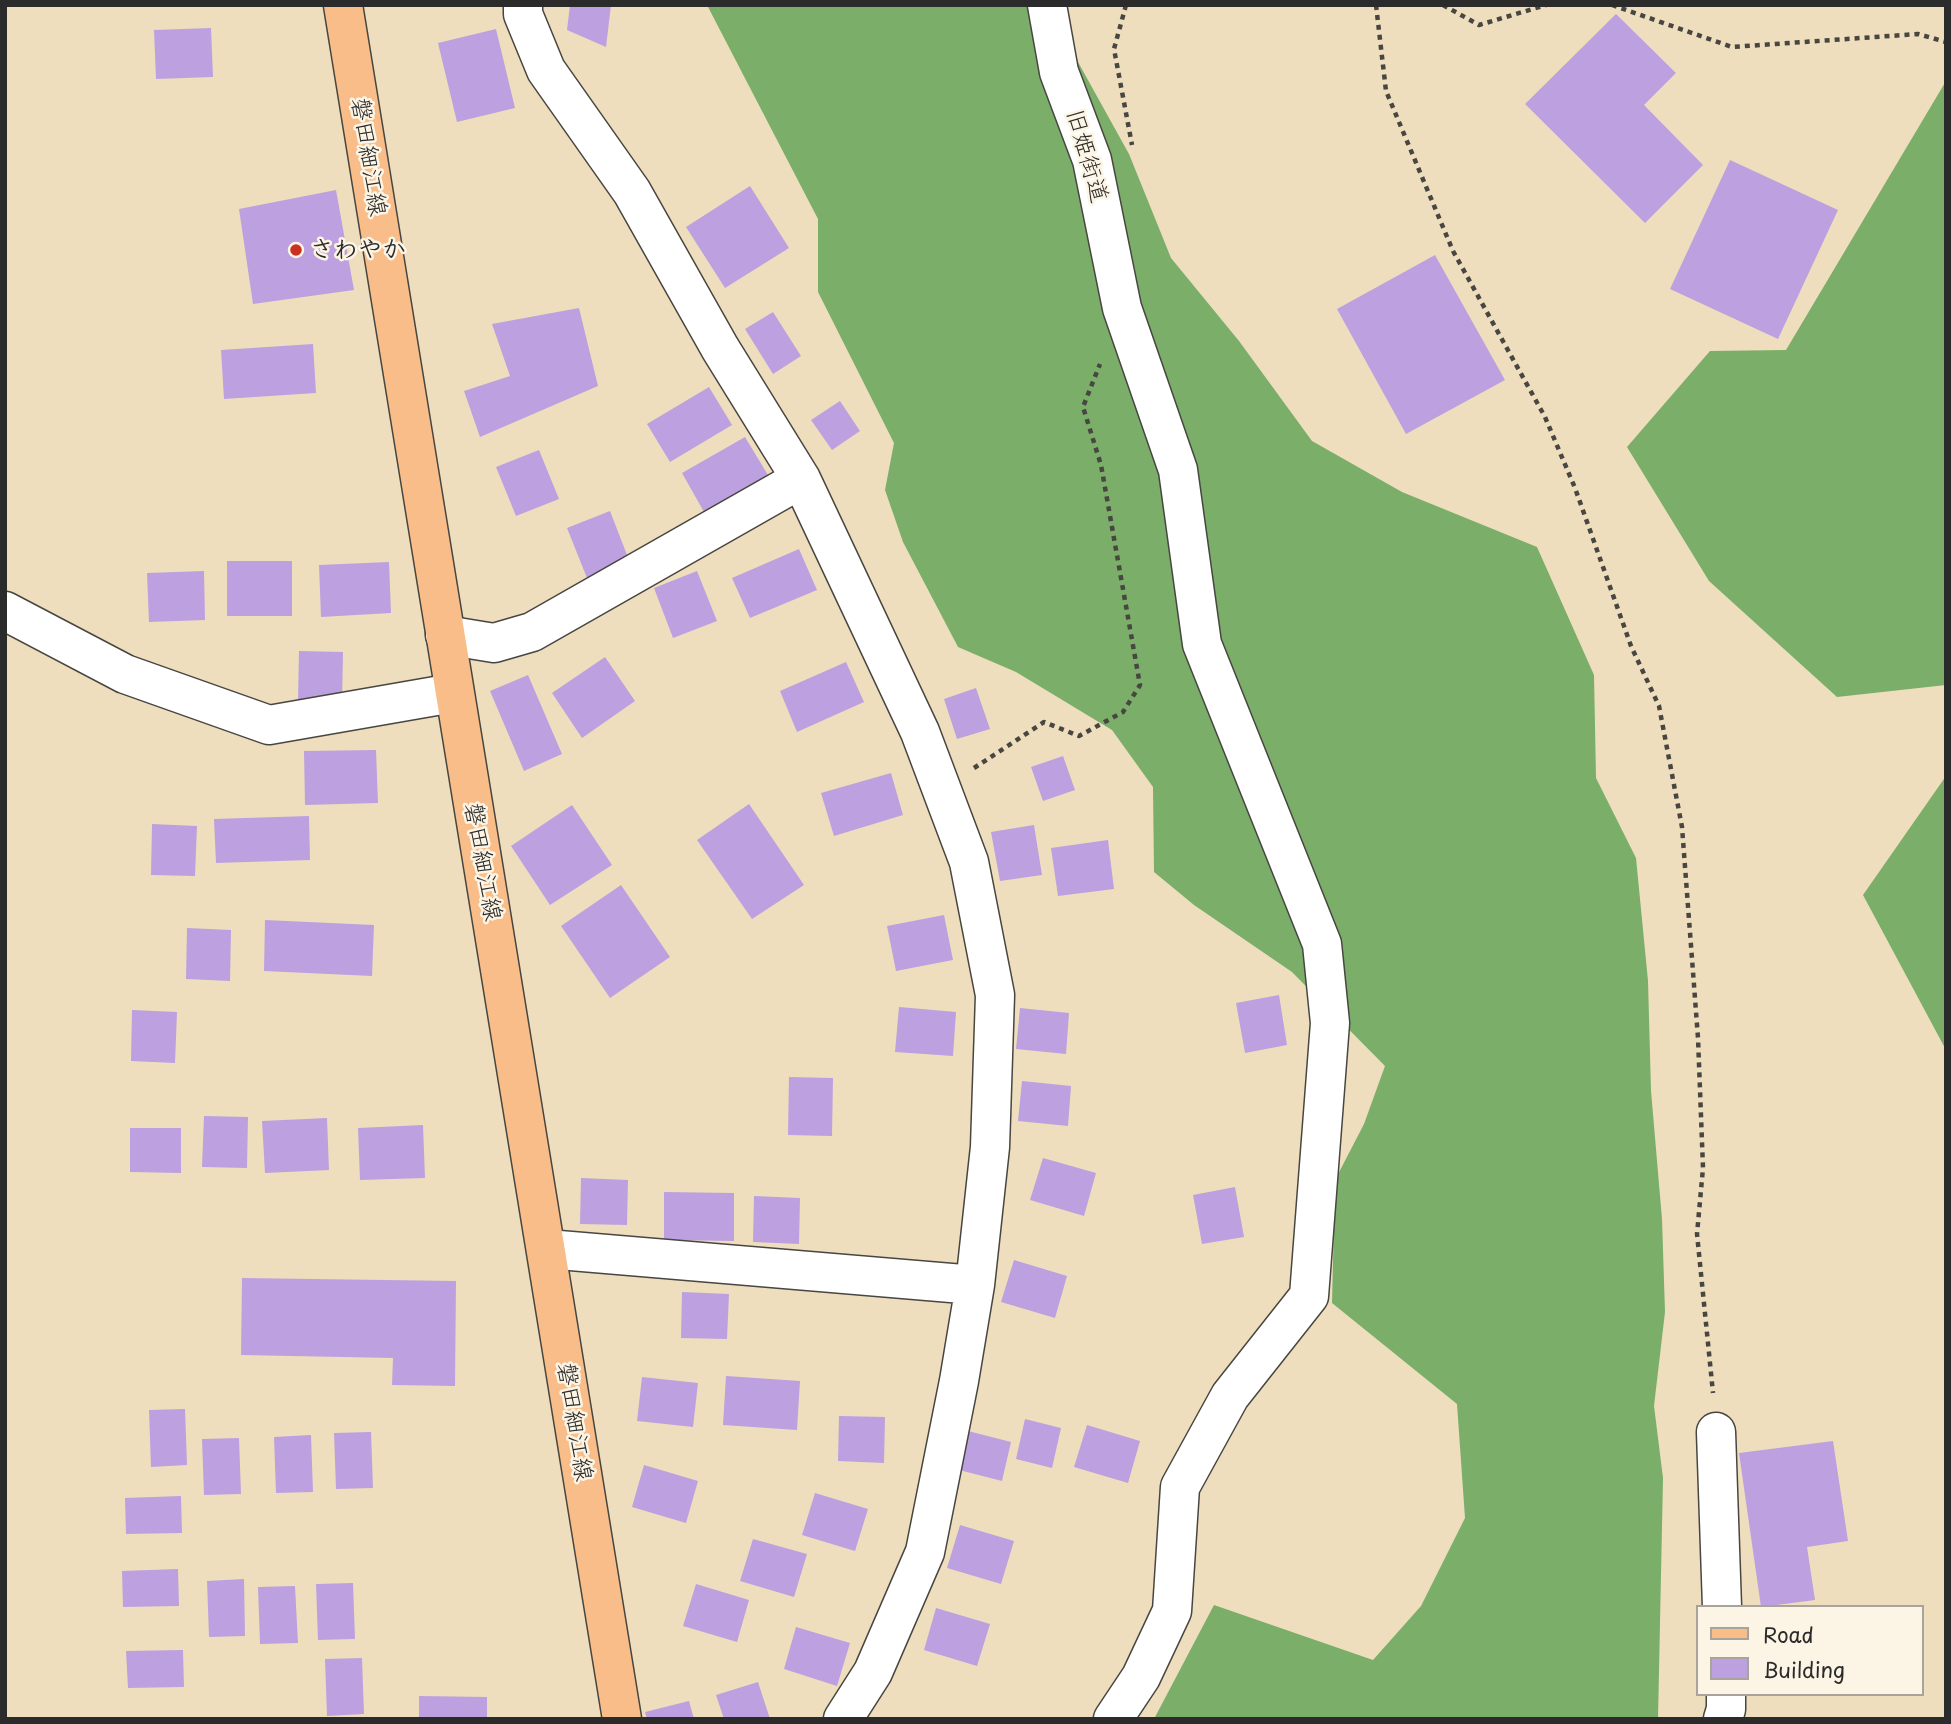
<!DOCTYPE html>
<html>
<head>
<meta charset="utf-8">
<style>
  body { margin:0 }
  #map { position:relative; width:1951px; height:1724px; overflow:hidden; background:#eedebd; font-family:"Playpen Sans",sans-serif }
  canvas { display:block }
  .frame { position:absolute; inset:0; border:7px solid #2b2b2b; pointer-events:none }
  .legend { position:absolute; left:1696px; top:1605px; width:228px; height:91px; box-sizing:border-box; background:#fcf5e5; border:2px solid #a8a49b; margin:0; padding:9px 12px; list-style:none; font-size:21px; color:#2b2b2b }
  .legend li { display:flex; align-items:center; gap:14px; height:35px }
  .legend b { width:35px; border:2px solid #a8a49b }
</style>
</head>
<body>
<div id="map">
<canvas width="1951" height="1724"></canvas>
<div class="frame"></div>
<ul class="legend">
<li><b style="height:9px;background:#f8bd89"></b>Road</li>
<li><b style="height:19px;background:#bda0df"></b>Building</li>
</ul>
</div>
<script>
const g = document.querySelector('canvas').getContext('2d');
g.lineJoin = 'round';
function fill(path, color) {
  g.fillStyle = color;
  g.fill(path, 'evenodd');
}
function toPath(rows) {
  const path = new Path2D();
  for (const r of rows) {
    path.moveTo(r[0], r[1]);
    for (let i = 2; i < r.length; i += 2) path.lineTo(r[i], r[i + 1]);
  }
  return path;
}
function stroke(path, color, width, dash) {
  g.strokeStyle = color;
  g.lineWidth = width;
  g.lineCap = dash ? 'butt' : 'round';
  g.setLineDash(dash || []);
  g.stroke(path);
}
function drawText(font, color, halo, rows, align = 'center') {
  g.font = font + ' "Playpen Sans","Klee One",sans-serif';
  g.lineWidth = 5;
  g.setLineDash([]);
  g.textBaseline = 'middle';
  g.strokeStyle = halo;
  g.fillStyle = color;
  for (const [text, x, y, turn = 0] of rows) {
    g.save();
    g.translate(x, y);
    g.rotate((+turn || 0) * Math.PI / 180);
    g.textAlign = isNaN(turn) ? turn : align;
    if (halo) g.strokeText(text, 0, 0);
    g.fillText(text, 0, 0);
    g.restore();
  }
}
fill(toPath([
  [707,5,1055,5,1053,17,1129,154,1171,258,1239,341,1312,441,1402,492,1537,547,1594,675,1596,778,1636,858,1648,981,1651,1091,1662,1219,1665,1312,1654,1406,1663,1478,1658,1719,1154,1719,1214,1605,1373,1660,1421,1606,1465,1518,1457,1404,1332,1303,1335,1180,1364,1124,1385,1066,1292,972,1194,905,1154,872,1153,787,1112,730,1016,672,958,647,903,542,885,490,894,443,818,292,818,219],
  [1946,81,1946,685,1837,697,1709,581,1627,447,1710,351,1786,350],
  [1946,776,1946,1050,1863,895]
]), '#7aae69');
fill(toPath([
  [570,5,611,5,606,47,567,30],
  [1616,14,1676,73,1644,105,1703,165,1645,223,1525,104],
  [211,28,213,77,156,79,154,30],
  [496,29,515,108,457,122,438,43],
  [1730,160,1838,210,1778,339,1670,289],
  [750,186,789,248,725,288,686,227],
  [336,190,354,290,253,304,239,209],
  [1435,255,1505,380,1406,434,1337,309],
  [579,308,598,386,480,437,464,391,510,376,492,324],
  [773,312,801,356,773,374,745,329],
  [313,344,316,393,224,399,221,350],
  [709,387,732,425,670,462,647,424],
  [840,401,860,431,832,450,811,420],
  [745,437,768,475,704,512,682,473],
  [539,450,559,499,516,516,496,467],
  [610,511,629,560,587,578,567,528],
  [799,549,817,590,750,618,732,578],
  [227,561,292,561,292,616,227,616],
  [389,562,391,613,321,617,319,565],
  [204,571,205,620,149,622,147,573],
  [697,571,717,621,673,638,654,588],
  [299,651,343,652,342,703,298,701],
  [605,657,635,701,582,738,552,693],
  [846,662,864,702,797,732,780,691],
  [528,675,562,754,524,771,490,691],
  [976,688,990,729,957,739,944,699],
  [376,750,378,803,305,805,304,751],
  [1063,756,1075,790,1043,801,1031,767],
  [891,773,903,815,834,836,821,793],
  [749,804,804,885,752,919,697,840],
  [572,805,612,865,550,905,511,846],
  [309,816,310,860,216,863,214,819],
  [152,824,197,826,195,876,151,875],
  [1034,825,1042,875,1000,881,991,832],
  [1108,840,1114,889,1058,896,1051,848],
  [621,885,670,957,610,998,561,926],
  [944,915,953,960,896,971,887,926],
  [265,920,374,925,372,976,264,971],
  [187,928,231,930,230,981,186,979],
  [1279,995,1287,1045,1245,1053,1236,1003],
  [899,1007,956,1012,953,1056,895,1052],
  [1020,1008,1069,1013,1066,1054,1016,1049],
  [132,1010,177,1012,175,1063,131,1061],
  [789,1077,833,1078,832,1136,788,1135],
  [1022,1081,1071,1086,1068,1126,1018,1121],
  [204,1116,248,1117,247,1168,202,1167],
  [327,1118,329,1170,265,1173,262,1121],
  [423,1125,425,1178,360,1180,358,1128],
  [130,1128,181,1128,181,1173,130,1172],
  [1043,1158,1096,1173,1084,1216,1030,1200],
  [581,1178,628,1180,627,1225,580,1224],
  [1235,1187,1244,1237,1202,1244,1193,1195],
  [664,1192,734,1193,734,1241,664,1240],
  [754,1196,800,1198,799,1244,753,1242],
  [1014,1260,1067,1276,1055,1318,1001,1302],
  [242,1278,456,1281,455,1386,392,1385,393,1358,241,1355],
  [682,1292,729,1294,727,1339,681,1338],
  [726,1376,800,1381,797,1430,723,1425],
  [642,1377,698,1383,693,1427,637,1421],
  [185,1409,187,1465,151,1467,149,1410],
  [839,1416,885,1417,884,1463,838,1461],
  [1025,1419,1061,1428,1052,1468,1016,1459],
  [1087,1425,1140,1441,1128,1483,1074,1467],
  [968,1431,1011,1442,1002,1481,959,1470],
  [371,1432,373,1488,336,1489,334,1433],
  [311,1435,313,1492,276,1493,274,1437],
  [239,1438,241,1494,204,1495,202,1439],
  [1833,1441,1848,1541,1807,1547,1815,1600,1761,1607,1739,1453],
  [644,1465,698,1481,686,1523,632,1507],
  [815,1493,868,1509,855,1551,802,1535],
  [181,1496,182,1533,126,1534,125,1498],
  [960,1525,1014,1541,1001,1584,947,1568],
  [753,1539,807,1554,794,1597,740,1581],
  [178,1569,179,1606,123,1607,122,1571],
  [244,1579,245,1636,209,1637,207,1581],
  [353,1583,355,1639,318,1640,316,1584],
  [696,1584,749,1600,737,1642,683,1626],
  [295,1586,298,1643,260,1644,258,1587],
  [936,1608,990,1624,977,1666,924,1650],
  [796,1627,850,1643,837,1686,784,1669],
  [183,1650,184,1687,128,1688,126,1651],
  [362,1658,364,1714,327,1716,325,1659],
  [758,1682,770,1719,724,1719,716,1695],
  [419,1696,487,1697,487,1719,419,1719],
  [689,1701,694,1719,647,1719,645,1712]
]), '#bda0df');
const minor = toPath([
  [523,5,523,14,546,70,632,192,720,348,801,479,920,732,969,862,995,995,990,1147,975,1285,959,1381,925,1552,873,1672,843,1719],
  [1047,5,1059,72,1092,160,1122,308,1178,470,1202,644,1322,944,1330,1023,1309,1296,1230,1396,1180,1487,1172,1611,1141,1677,1113,1719],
  [5,611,125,674,269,725,453,693],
  [445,635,494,643,532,632,801,479],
  [547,1249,975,1285],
  [1716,1432,1722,1607],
  [1723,1719,1726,1709,1726,1694]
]);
const major = toPath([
  [343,5,622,1719]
]);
stroke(minor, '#484641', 41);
stroke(major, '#484641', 41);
stroke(toPath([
  [1126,5,1114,49,1132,145],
  [1376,5,1386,91,1453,251,1545,417,1575,488,1631,646,1659,706,1682,827,1698,1038,1703,1168,1697,1234,1713,1393],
  [1443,5,1479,25,1546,5],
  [1612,5,1732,47,1918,34,1946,42],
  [974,768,1044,722,1079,736,1123,712,1140,685,1101,465,1083,407,1100,364]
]), '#484641', 4.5, [5, 5]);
stroke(minor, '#fff', 38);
stroke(major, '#f8bd89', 38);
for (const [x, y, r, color] of [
  [296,250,7,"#c8321e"]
]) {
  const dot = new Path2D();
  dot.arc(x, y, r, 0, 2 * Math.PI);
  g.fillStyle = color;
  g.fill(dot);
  stroke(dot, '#fcf5e5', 2.5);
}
drawText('24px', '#2b2b2b', '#fcf5e5', [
  ["旧姫街道",1086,156,74],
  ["磐田細江線",368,157,81],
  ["磐田細江線",482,862,80],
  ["磐田細江線",574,1422,81]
]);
drawText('bold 24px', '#2b2b2b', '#fcf5e5', [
  ["さわやか",310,250]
], 'left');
</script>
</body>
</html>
